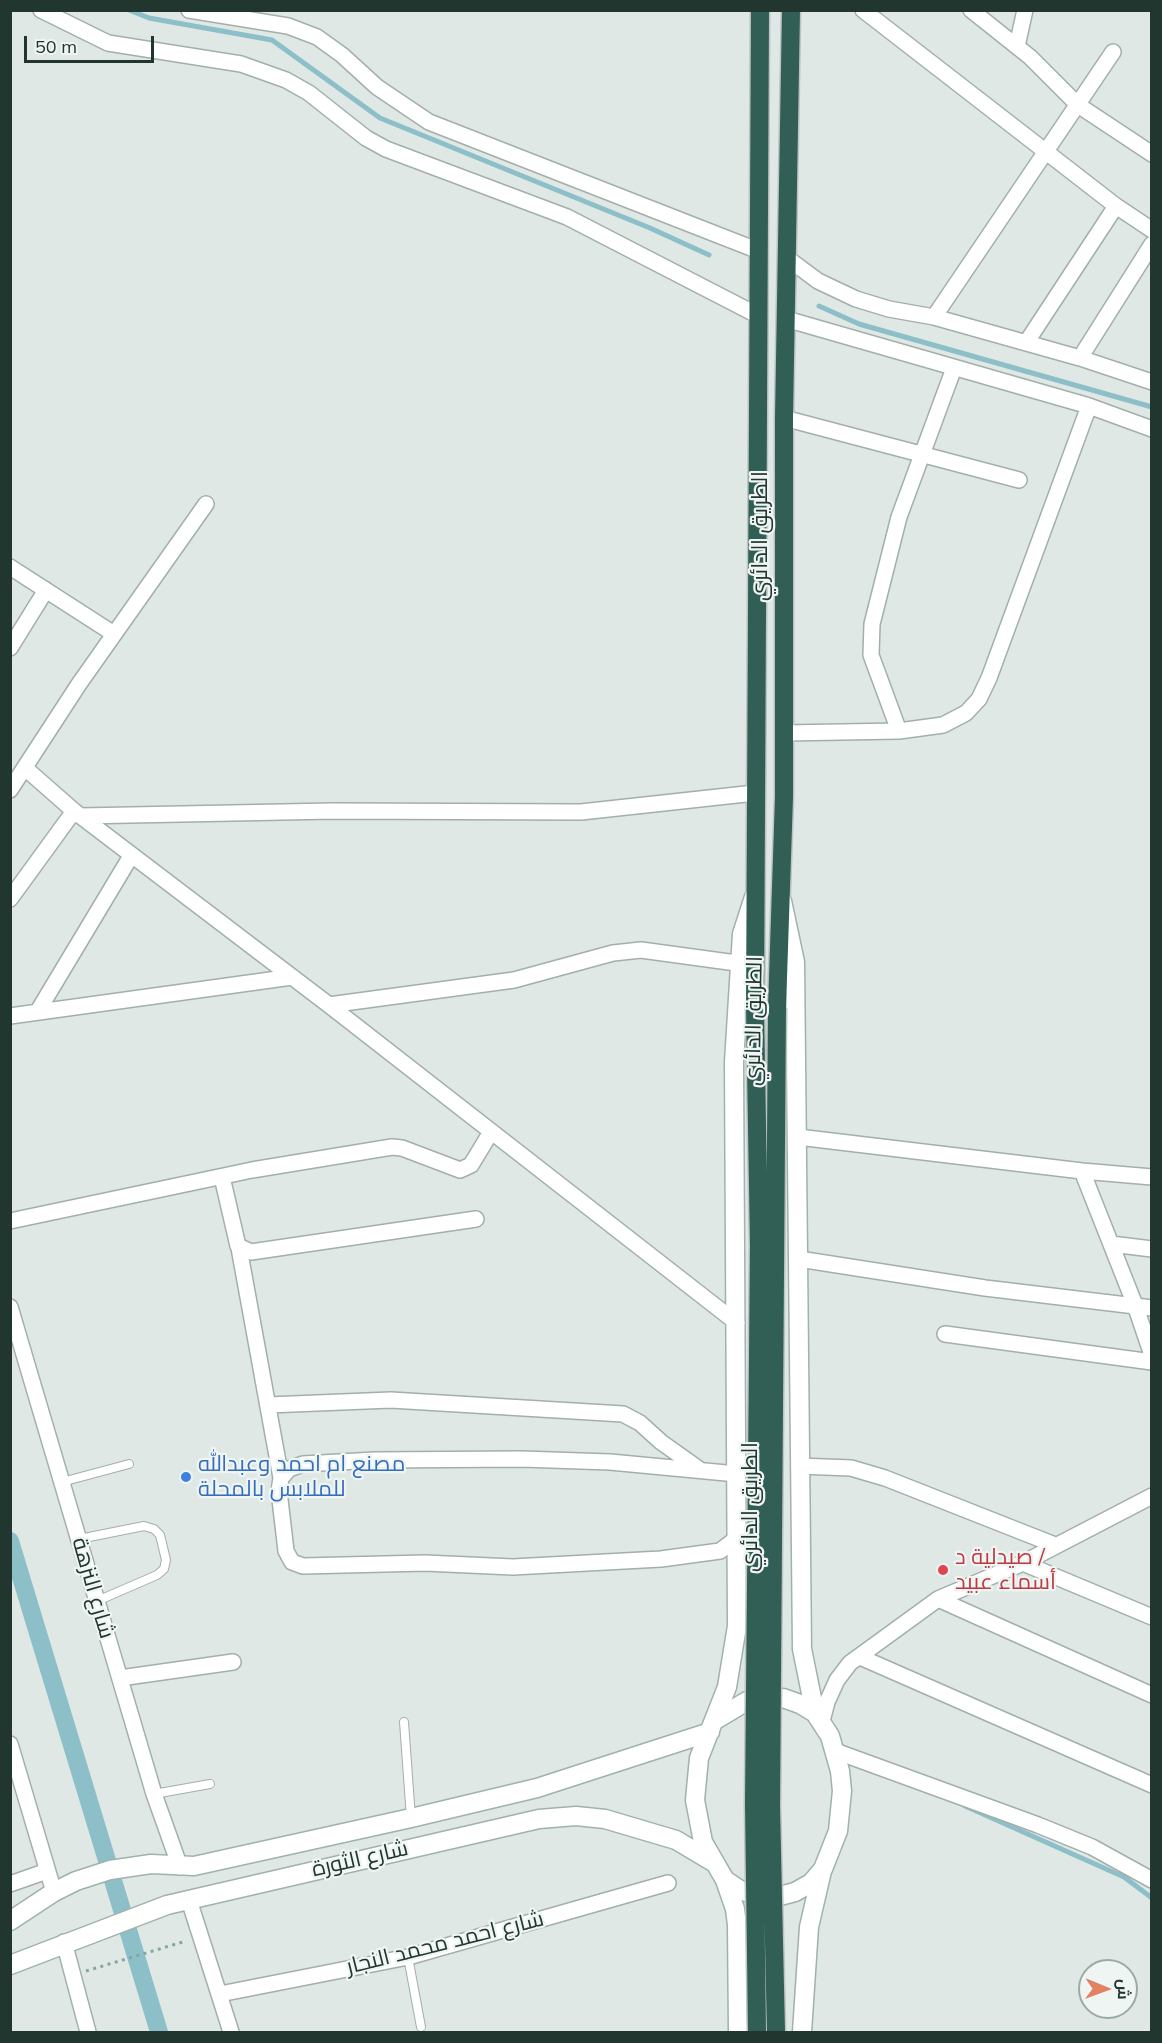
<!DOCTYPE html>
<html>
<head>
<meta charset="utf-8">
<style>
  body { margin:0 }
  #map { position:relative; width:1162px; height:2043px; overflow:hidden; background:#dfe8e4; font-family:Mulish,Cairo,sans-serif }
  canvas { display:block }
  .frame { position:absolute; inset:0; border:12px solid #223630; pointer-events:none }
  .north { position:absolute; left:1078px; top:1959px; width:60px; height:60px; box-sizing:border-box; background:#eef5f2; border:2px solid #9ca9a4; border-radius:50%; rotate:91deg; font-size:16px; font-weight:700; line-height:24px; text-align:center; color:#223630 }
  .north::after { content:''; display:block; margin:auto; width:21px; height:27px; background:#e18263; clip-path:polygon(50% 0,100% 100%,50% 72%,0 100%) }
  .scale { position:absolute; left:24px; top:36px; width:130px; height:27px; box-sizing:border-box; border:3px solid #223630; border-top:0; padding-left:8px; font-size:18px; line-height:21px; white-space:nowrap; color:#223630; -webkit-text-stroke:4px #eef5f2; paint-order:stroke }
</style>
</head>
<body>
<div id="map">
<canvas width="1162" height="2043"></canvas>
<div class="frame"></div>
<div class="north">ش</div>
<div class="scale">50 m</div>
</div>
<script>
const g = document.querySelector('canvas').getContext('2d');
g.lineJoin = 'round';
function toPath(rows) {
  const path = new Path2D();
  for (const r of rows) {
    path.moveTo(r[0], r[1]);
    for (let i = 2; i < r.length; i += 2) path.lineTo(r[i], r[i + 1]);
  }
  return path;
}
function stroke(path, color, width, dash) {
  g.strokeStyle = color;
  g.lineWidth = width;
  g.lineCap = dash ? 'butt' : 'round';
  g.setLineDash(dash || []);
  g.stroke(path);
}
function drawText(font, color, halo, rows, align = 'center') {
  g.font = font + ' Mulish,Cairo,sans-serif';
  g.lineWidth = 4.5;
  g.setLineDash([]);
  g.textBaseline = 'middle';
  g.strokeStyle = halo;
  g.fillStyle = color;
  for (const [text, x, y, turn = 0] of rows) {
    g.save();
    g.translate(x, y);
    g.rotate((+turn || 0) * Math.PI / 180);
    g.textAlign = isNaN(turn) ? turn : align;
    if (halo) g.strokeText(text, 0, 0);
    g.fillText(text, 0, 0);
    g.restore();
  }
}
stroke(toPath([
  [129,10,149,18,272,40,380,118,650,228,709,255],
  [819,306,859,324,1152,407],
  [965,1806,1124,1877,1152,1898]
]), '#8cbfc8', 5);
stroke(toPath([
  [10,1541,159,2032]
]), '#8cbfc8', 18);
const lane = toPath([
  [62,1482,129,1464],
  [79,1539,144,1526,154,1529,160,1535,166,1560,164,1569,157,1575,97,1601],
  [404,1722,411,1818],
  [154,1794,210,1784],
  [408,1957,421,2027]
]);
const street = toPath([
  [41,10,108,43,241,64,286,80,309,93,366,138,386,149,567,217,759,316],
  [189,10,288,26,317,37,342,55,377,87,429,122,759,251],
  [863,10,1116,206,1152,230],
  [971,10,1030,57,1078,105,1152,154],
  [1017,46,1025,10],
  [787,258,818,281,856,299,889,309,934,317,1080,358,1152,382],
  [934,317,1113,52],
  [786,319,1089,406,1152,429],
  [1026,343,1116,206],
  [1080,358,1152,244],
  [784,418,1019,480],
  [10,567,114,634],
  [10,648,46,590],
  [899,731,871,655,872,624,899,517,954,368],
  [784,733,899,731,943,725,966,713,979,699,989,678,1089,406],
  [10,790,79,684,206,504],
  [74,811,329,1005,737,1323],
  [80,816,333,811,581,812,755,793],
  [10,899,74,811,25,768],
  [329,1005,514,980,613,953,641,950,751,965],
  [38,1011,131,856],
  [10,1016,292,977],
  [798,1137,1082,1171,1152,1177],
  [1082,1171,1135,1305,1152,1355],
  [222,1177,238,1246,251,1252,476,1219],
  [10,1221,252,1170,392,1147,402,1148,460,1170,471,1165,491,1132],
  [1111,1244,1152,1249],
  [239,1248,281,1478],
  [799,1259,985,1288,1152,1308],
  [10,1307,154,1794,180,1867],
  [945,1334,1152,1362],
  [268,1405,391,1400,623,1414,640,1423,661,1442,699,1469],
  [799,1466,851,1468,885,1478,1055,1545],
  [737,1474,610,1462,522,1459,375,1460,303,1464,289,1469,281,1478,279,1491,286,1551,292,1562,303,1566,425,1563,513,1567,661,1559,720,1551,737,1538],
  [1023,1563,1152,1617],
  [938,1599,1152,1695],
  [860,1657,1152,1785],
  [120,1678,233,1662],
  [822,1721,827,1702,837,1680,850,1663,938,1599,1023,1563,1152,1496],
  [10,1744,54,1892],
  [835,1751,1038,1825,1092,1847,1152,1880],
  [10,1884,47,1871],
  [189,1900,231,2032],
  [64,1942,88,2032],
  [220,1994,408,1957,668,1883]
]);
const secondary = toPath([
  [782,901,795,962,802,1649,815,1713],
  [717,1719,747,1701,783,1698,800,1704,815,1713,830,1736,840,1771,842,1791,838,1831,823,1869,811,1883,795,1892,776,1897,758,1896,740,1890,725,1880,703,1842,695,1800,699,1758,727,1687,737,1626,734,1062,742,934,754,897],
  [725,1880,735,1909,737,1925,738,2032],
  [10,1921,54,1892,76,1881,110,1870,151,1864,194,1866,411,1818,537,1788,710,1732],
  [10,1965,167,1905,539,1819,576,1816,605,1819,676,1840,713,1862],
  [802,2032,809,1927,822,1871]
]);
const highway = toPath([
  [755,1007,760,10],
  [777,1008,784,797,784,418,791,10]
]);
stroke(lane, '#a3afaa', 10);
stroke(street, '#a3afaa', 18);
stroke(secondary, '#9fb2ab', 21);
stroke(highway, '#bdc3c1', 21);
stroke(toPath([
  [86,1971,186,1941]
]), '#82a89c', 3, [3, 4.5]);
stroke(lane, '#fff', 8);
stroke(street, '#fff', 15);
stroke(secondary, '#fff', 18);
stroke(highway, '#315f55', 18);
const highwayBridge = toPath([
  [755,1007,759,1245,754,1804,757,2032],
  [776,2032,771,1806,777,1008]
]);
stroke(highwayBridge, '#bdc3c1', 21, []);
stroke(highwayBridge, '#315f55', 18);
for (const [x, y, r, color] of [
  [186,1477,6,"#3f7fe0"],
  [943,1570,6,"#e0444e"]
]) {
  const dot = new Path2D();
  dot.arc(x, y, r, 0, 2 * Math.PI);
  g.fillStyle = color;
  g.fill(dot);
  stroke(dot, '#eef5f2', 2);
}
drawText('22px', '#223630', '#eef5f2', [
  ["الطريق الدائري",760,536,-90],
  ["الطريق الدائري",754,1021,-89],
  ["الطريق الدائري",750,1507,-90],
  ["شارع النزهة",93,1588,74],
  ["شارع الثورة",360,1859,-13],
  ["شارع احمد محمد النجار",445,1943,-14]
]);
drawText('22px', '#366cbe', '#eef5f2', [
  ["مصنع ام احمد وعبدالله",198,1464],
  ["للملابس بالمحلة",198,1489]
], 'left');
drawText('22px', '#be3a42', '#eef5f2', [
  ["صيدلية د /",955,1557],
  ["أسماء عبيد",955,1582]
], 'left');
</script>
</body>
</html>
